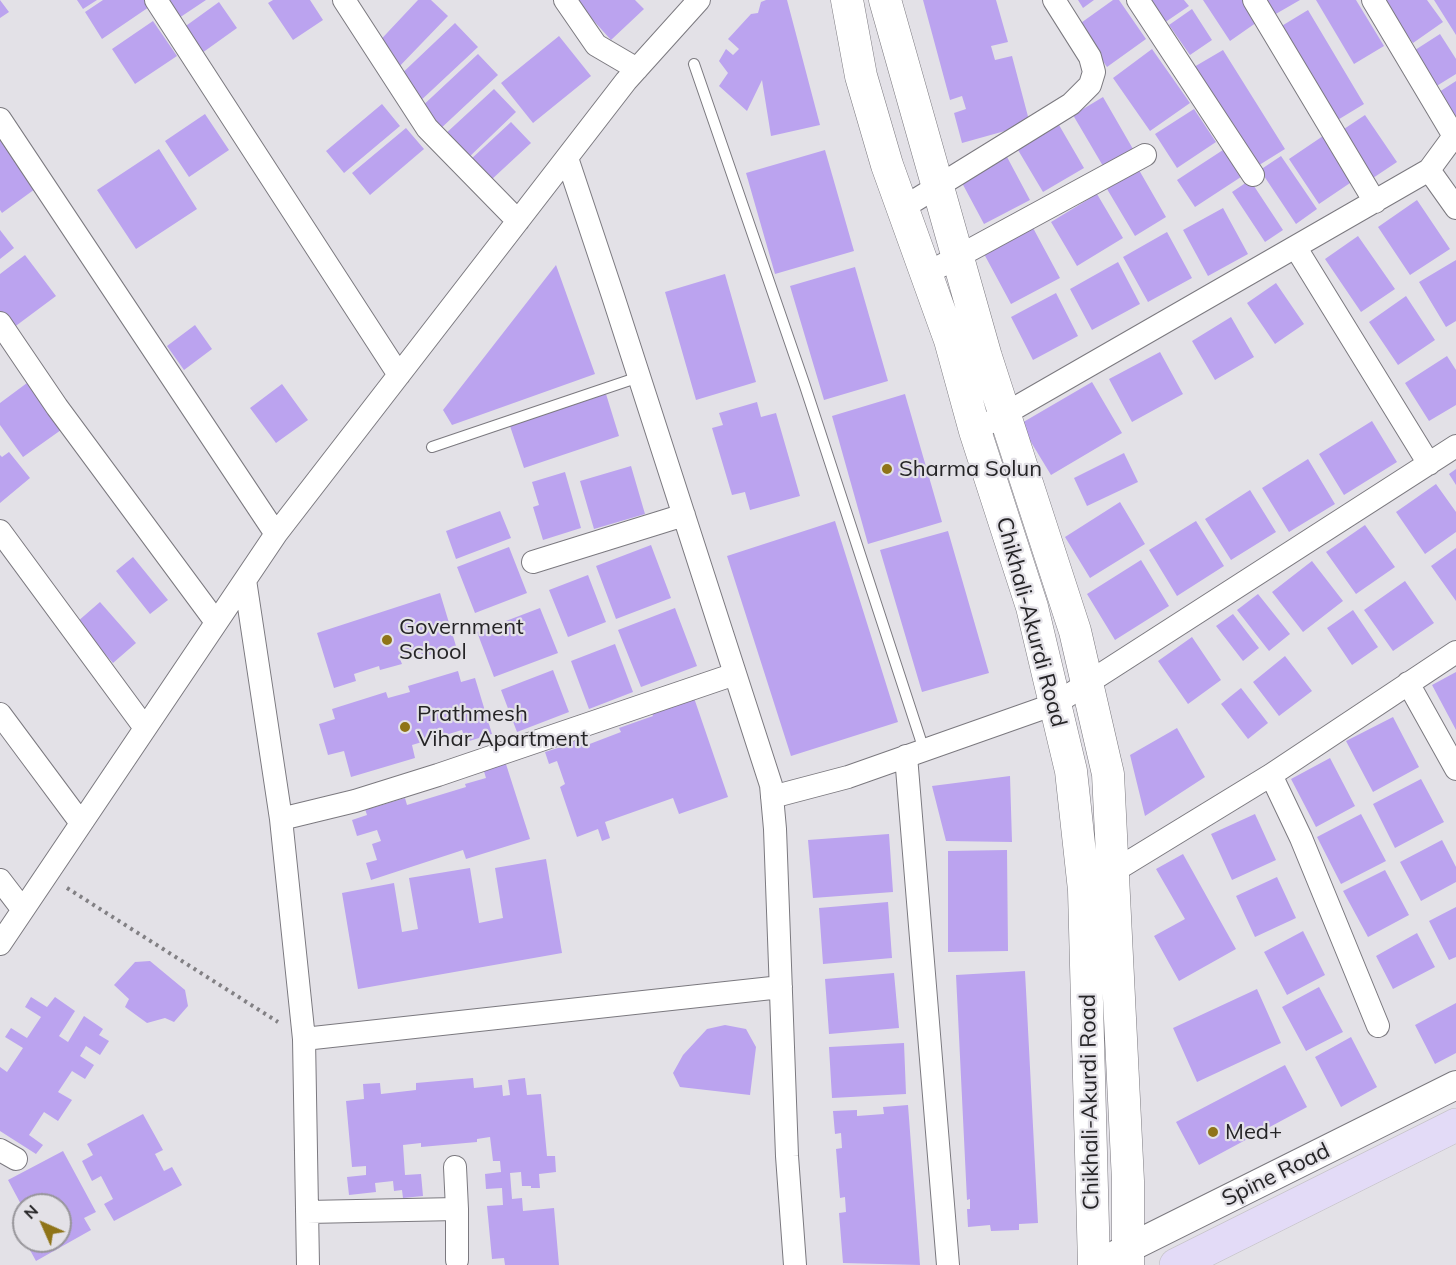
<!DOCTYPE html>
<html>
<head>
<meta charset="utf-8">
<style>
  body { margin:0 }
  #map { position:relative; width:1456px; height:1265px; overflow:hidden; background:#e3e1e7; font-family:Mulish,sans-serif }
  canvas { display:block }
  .north { position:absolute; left:12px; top:1193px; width:60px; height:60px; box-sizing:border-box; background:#e3e1e7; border:2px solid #97959a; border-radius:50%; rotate:315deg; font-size:16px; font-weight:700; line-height:24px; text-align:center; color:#252426 }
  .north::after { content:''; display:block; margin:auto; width:21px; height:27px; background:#8f7418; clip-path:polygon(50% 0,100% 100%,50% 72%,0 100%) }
</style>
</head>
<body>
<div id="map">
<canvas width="1456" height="1265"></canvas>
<div class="north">N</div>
</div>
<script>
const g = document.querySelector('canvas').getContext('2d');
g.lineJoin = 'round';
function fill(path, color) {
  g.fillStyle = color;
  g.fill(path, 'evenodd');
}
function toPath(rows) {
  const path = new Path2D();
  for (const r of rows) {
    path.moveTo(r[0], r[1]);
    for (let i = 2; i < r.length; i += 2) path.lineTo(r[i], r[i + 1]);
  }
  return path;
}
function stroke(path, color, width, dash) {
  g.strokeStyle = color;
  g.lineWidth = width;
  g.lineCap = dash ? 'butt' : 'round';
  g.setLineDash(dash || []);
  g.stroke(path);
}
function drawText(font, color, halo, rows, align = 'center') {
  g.font = font + ' Mulish,sans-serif';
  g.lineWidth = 4.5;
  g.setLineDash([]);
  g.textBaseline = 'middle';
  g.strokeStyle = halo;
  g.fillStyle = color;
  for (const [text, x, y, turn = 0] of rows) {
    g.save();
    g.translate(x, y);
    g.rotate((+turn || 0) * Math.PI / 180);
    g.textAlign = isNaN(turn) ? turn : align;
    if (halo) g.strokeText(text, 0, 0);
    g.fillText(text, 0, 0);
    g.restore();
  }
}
fill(toPath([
  [0,0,9,12,0,18],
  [77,0,97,0,83,9],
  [103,0,148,0,152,5,102,39,85,12],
  [168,0,206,0,179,18],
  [273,0,310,0,323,20,293,40,268,3],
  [418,0,431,0,448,16,395,71,372,49],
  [575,0,635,0,644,9,611,40],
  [766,0,787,0,820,125,771,136,762,80,747,111,719,86,728,73,719,61,726,49,733,55,739,49,728,39,751,14,758,13,761,2],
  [923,0,996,0,1008,42,991,46,995,60,1012,56,1030,124,962,143,954,113,966,109,962,96,950,100],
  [1078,0,1094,0,1083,8],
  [1113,0,1119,0,1146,39,1107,67,1078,25],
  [1149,0,1184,0,1189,6,1164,23],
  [1203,0,1246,0,1260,20,1230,41],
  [1265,0,1300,0,1274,15],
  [1316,0,1356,0,1384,46,1354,64],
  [1381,0,1427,0,1443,22,1413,43],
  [1434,0,1456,0,1456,35],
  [219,2,237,28,202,53,183,28],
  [1192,9,1212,40,1190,55,1169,25],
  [1308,10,1364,104,1336,121,1280,27],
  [153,21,177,56,135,84,112,49],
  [455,23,478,47,417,104,395,80],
  [1440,34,1456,59,1456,74,1435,87,1412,52],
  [559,36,591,76,533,123,501,83],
  [1152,49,1190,103,1150,131,1113,78],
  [1223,50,1285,149,1256,167,1194,67],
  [478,54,498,75,438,131,418,110],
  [1456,81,1456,125,1436,94],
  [494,89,516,112,466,160,443,136],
  [1103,97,1133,149,1103,166,1073,115],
  [382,104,400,126,344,173,326,151],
  [1194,109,1216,142,1177,168,1155,134],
  [205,114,229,150,189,177,165,141],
  [1365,115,1397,162,1370,180,1338,133],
  [511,122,531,143,490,181,470,160],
  [1059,125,1084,168,1043,192,1018,150],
  [406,128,424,149,370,195,352,173],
  [1323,136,1353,181,1319,204,1289,159],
  [0,140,35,189,2,213,0,210],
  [1226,148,1244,175,1195,207,1177,180],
  [159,149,197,209,136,249,97,190],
  [825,150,854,251,775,274,746,173],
  [1281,156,1317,209,1296,224,1260,170],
  [1007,157,1030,200,984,224,961,181],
  [1139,170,1166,217,1135,236,1107,189],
  [1250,180,1283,230,1265,242,1232,192],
  [1097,194,1123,238,1077,266,1051,222],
  [1417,200,1450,249,1410,275,1378,227],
  [1223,208,1248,254,1208,276,1183,230],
  [1032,226,1060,278,1011,304,983,252],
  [0,230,14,248,0,259],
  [1167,232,1192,278,1148,302,1123,257],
  [1358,236,1395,289,1361,312,1325,259],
  [25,255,56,296,13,328,0,311,0,274],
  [1456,260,1456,321,1446,327,1419,282],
  [1118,262,1140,304,1092,330,1070,289],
  [556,265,595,374,452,425,443,410],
  [855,267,888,381,824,400,790,286],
  [725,274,756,382,696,400,665,292],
  [1276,283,1304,324,1275,344,1247,303],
  [1056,293,1078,336,1033,360,1011,317],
  [1406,296,1435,340,1398,365,1369,322],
  [1231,317,1254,357,1215,380,1192,341],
  [195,325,212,349,184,370,167,346],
  [1160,352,1183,394,1132,422,1109,379],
  [1447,356,1456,370,1456,405,1429,421,1405,383],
  [1092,382,1122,433,1051,475,1020,424],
  [27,383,61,430,23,457,0,425,0,403],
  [282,384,308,420,276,443,250,408],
  [606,394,619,436,524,468,510,426],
  [905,394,942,522,868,544,832,416],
  [757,402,761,417,776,413,800,496,750,510,745,492,732,495,712,428,723,425,719,413],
  [1372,421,1397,462,1344,495,1319,454],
  [9,452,30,478,0,503,0,455,2,457],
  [1124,453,1138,482,1087,506,1074,478],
  [1308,459,1335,504,1289,532,1262,488],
  [631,466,645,514,594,529,580,481],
  [1456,469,1456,485,1449,474],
  [565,472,581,528,543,540,533,507,539,505,532,482],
  [1436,484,1456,512,1456,532,1425,554,1396,512],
  [1250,490,1276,532,1231,560,1205,519],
  [1120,502,1145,544,1090,578,1065,537],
  [500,511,511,538,456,559,446,531],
  [835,521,898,722,791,756,727,556],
  [1196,521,1224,566,1177,596,1149,550],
  [1365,525,1395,567,1356,594,1326,552],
  [948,531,989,673,922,692,880,550],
  [651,545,671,598,616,619,596,566],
  [509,547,527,593,475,613,457,567],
  [1456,548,1456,601,1431,566],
  [133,557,168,600,150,614,116,571],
  [1141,560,1169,606,1115,640,1087,594],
  [1312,561,1343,601,1303,632,1272,592],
  [588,575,606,622,568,637,549,590],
  [1405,581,1434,623,1393,651,1364,610],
  [440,593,456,646,423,657,421,652,400,659,402,664,380,670,379,666,354,674,356,681,334,688,317,633],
  [1258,594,1290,634,1269,651,1237,610],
  [100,602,136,643,113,663,77,622],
  [540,608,558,653,494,677,477,632],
  [675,608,697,666,641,687,618,630],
  [1353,610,1378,647,1352,665,1327,628],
  [1233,614,1259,648,1243,661,1216,626],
  [1192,637,1221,680,1188,704,1158,661],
  [615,644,633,692,589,709,571,661],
  [1285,656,1312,691,1279,716,1253,682],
  [553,670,569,712,517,732,501,690],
  [458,671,461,682,475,678,492,734,466,742,462,730,412,745,415,758,351,777,344,751,328,755,319,724,335,719,332,709,386,692,388,698,410,692,408,686],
  [1456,672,1456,730,1432,685],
  [1241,688,1268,723,1248,739,1221,704],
  [692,692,728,797,679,814,673,798,605,822,610,838,602,841,598,829,577,837,560,787,565,784,557,761,549,764,545,752,561,747,559,738,582,731,587,745,621,732,619,728,653,716,650,707],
  [1393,717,1419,767,1373,792,1346,741],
  [1177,728,1205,777,1145,816,1130,755],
  [1330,758,1355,806,1316,827,1291,779],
  [505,761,530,839,466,859,463,850,371,880,366,863,377,860,372,844,381,841,377,830,357,836,352,820,367,815,364,806,371,804,372,808,405,798,407,805,466,787,465,784,486,778,483,768],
  [1010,776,1012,842,946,841,932,786],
  [1421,779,1444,822,1395,848,1373,804],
  [1255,814,1276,860,1232,880,1211,834],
  [1361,814,1386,861,1341,884,1317,837],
  [889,834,893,892,813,898,808,840],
  [1442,840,1456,867,1456,882,1421,901,1400,862],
  [1007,850,1008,951,948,952,948,851],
  [1183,854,1236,949,1179,981,1154,936,1185,919,1156,869],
  [546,859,562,953,358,989,342,893,394,883,402,932,418,929,409,878,470,868,479,923,503,918,495,868],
  [1385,870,1409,915,1368,937,1343,891],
  [1277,877,1296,918,1255,937,1236,896],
  [888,902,892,958,823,964,819,908],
  [1456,907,1456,957,1449,960,1429,921],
  [1303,931,1325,975,1287,995,1264,952],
  [1417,933,1435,967,1393,989,1376,956],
  [150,961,185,990,188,1006,174,1022,165,1018,147,1023,125,1007,129,999,114,985,135,962],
  [1025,971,1038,1223,1019,1224,1019,1230,991,1231,990,1225,968,1227,967,1209,970,1209,970,1199,967,1200,956,975],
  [894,973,899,1028,829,1034,825,979],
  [1319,987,1343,1032,1306,1051,1282,1007],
  [1257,989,1281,1043,1197,1082,1173,1028],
  [31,997,47,1007,55,997,75,1011,59,1036,68,1042,84,1016,103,1029,99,1035,109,1041,100,1055,86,1046,80,1056,94,1065,85,1079,72,1071,58,1092,72,1100,58,1121,44,1112,29,1135,43,1145,36,1154,0,1131,0,1067,7,1072,23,1048,5,1037,11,1028,27,1038,41,1017,25,1007],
  [1456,1003,1456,1053,1435,1064,1415,1025],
  [725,1025,746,1029,756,1047,750,1095,680,1087,673,1073,683,1055,707,1029],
  [1351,1037,1377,1087,1341,1107,1315,1057],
  [904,1043,906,1094,832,1098,829,1047],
  [1285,1065,1307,1107,1199,1165,1176,1122],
  [473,1078,474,1088,502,1085,503,1096,510,1095,508,1080,525,1078,527,1095,541,1094,547,1156,555,1156,556,1172,539,1174,540,1188,531,1188,531,1186,522,1186,521,1172,510,1173,512,1199,522,1198,523,1211,554,1208,559,1265,505,1265,504,1258,492,1259,487,1206,503,1205,502,1188,486,1189,485,1174,501,1172,500,1161,493,1161,490,1137,477,1139,477,1142,421,1147,421,1143,403,1145,405,1175,421,1174,423,1196,403,1198,402,1190,394,1191,393,1181,375,1183,376,1192,349,1195,347,1177,366,1175,366,1166,352,1167,346,1101,364,1099,363,1084,380,1083,381,1094,416,1090,416,1083],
  [908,1105,920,1265,843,1263,839,1213,846,1212,845,1197,840,1198,836,1149,842,1148,841,1133,835,1134,833,1111,857,1110,857,1116,884,1114,883,1107],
  [143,1114,163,1150,155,1154,164,1171,172,1167,182,1185,114,1221,104,1204,113,1199,101,1176,92,1181,82,1161,93,1155,87,1144],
  [63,1151,96,1212,84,1218,91,1230,36,1261,25,1241,60,1241,60,1205,24,1205,24,1210,8,1180]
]), '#bba3ef');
const service = toPath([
  [694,64,805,386,924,750],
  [432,447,639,377]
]);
const minor = toPath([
  [156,0,399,375],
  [344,0,427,128,518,221],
  [565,0,596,45,637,69],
  [1138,0,1253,175],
  [1254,0,1375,202],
  [0,119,276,534],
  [567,158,613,296,771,785,775,829,787,1156,795,1265],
  [1429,170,1456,208],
  [901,209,1071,104,1090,85,1094,72,1090,57,1054,0],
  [1296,248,1429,464],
  [926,274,1145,155],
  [0,323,57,407,216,622],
  [975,431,1429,170,1454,136,1373,0],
  [0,531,145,728],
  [533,562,684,515],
  [245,580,281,819,304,1039,308,1265],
  [1408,683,1456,769],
  [0,714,81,823],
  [906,756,948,1265],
  [1271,775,1301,838,1378,1026],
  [772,797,848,777,1055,704,1456,446],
  [281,819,355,801,438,775,735,674],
  [1101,879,1271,775,1456,652],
  [0,880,23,910],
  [0,944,276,534,626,81,699,0],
  [304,1039,781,987],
  [0,1150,16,1159],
  [455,1167,457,1209],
  [307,1212,457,1209,457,1260]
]);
const tertiary = toPath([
  [1095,1265,1456,1085]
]);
const secondary = toPath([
  [847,0,861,76,887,165,950,340,975,431,1032,607,1071,771,1084,890,1094,1265],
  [885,0,986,357,1075,631,1108,774,1128,1181,1128,1265]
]);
const primary = toPath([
  [1176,1265,1456,1125]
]);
stroke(service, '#7b797f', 12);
stroke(minor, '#7b797f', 24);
stroke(tertiary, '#7b797f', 30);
stroke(secondary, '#7b797f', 33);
stroke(primary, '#bebdbe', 34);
stroke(toPath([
  [67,888,278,1022]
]), '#828084', 4, [3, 4.5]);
stroke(service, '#fff', 10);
stroke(minor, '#fff', 22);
stroke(tertiary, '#fff', 28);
stroke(secondary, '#fff', 32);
stroke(primary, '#e3dbf7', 33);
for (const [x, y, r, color] of [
  [887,469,6,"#8f7418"],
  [387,640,6,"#8f7418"],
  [405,727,6,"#8f7418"],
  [1213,1132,6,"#8f7418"]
]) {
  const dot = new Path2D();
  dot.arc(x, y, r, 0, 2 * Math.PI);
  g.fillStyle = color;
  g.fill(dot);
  stroke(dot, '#e3e1e7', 2);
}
drawText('22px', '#252426', '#e3e1e7', [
  ["Sharma Solun",899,469],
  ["Government",399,627],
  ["School",399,652],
  ["Prathmesh",417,714],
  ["Vihar Apartment",417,739],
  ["Med+",1225,1132]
], 'left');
drawText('22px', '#252426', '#e3e1e7', [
  ["Chikhali-Akurdi Road",1031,622,75],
  ["Chikhali-Akurdi Road",1090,1102,-91],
  ["Spine Road",1276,1175,-26]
]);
</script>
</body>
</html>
